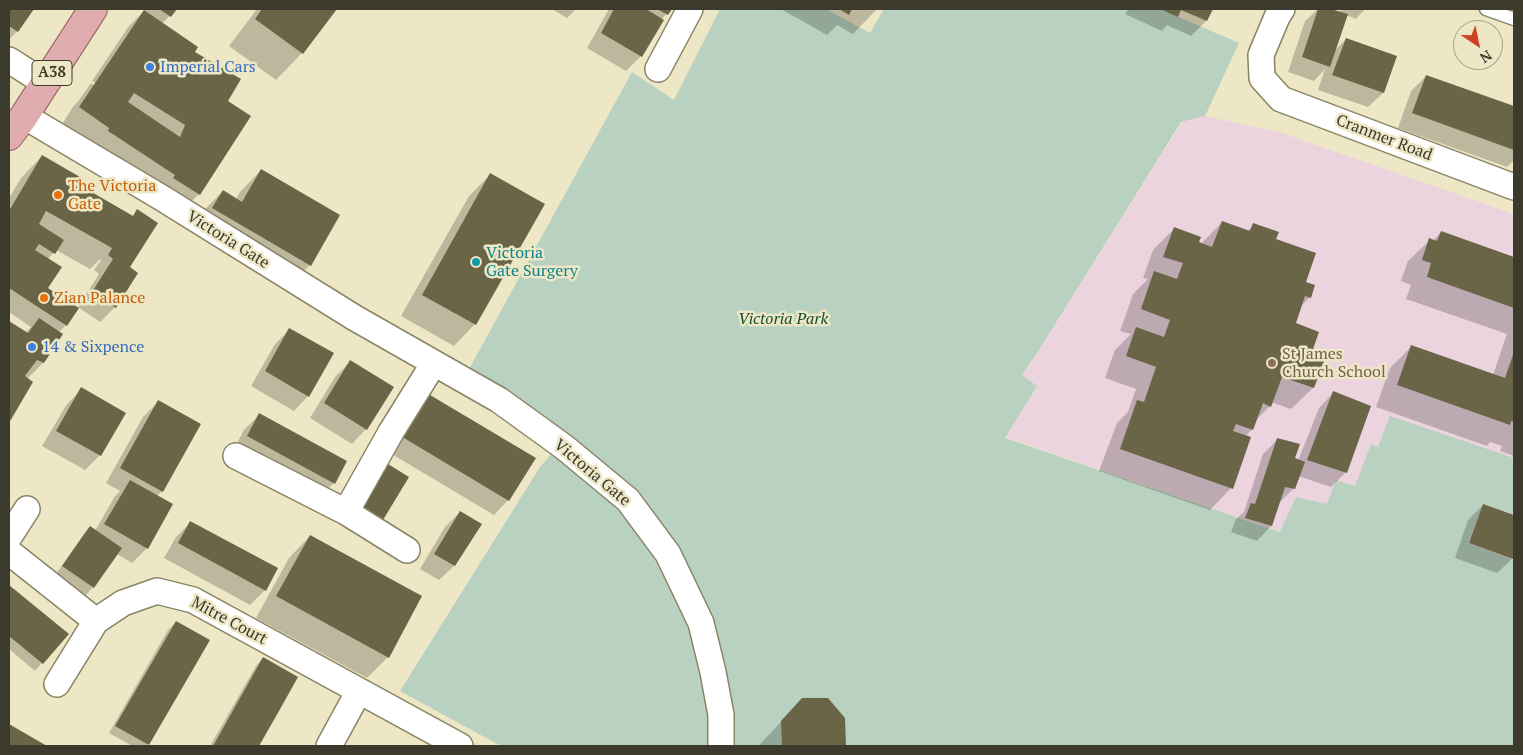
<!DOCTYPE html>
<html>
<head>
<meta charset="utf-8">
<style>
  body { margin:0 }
  #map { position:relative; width:1523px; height:755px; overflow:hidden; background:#ede7c5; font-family:"PT Serif",serif }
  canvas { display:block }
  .frame { position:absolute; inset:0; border:10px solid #3c3a2d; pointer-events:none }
  .north { position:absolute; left:1453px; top:20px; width:50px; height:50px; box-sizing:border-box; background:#ede7c5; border:1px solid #a6a288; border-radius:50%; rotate:146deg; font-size:14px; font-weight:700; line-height:20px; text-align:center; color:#3c3a2d }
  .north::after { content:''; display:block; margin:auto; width:18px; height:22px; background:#cd4225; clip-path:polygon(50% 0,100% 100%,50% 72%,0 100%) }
</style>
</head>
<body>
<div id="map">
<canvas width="1523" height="755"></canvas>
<div class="frame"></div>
<div class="north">N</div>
</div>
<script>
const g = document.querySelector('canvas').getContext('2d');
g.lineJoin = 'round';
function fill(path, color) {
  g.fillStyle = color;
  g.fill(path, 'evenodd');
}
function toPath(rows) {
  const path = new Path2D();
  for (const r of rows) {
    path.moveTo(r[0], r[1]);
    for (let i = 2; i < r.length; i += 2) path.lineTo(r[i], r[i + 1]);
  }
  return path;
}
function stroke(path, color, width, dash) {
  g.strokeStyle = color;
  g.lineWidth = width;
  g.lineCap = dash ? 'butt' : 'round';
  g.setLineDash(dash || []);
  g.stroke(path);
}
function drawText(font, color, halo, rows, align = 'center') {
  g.font = font + ' "PT Serif",serif';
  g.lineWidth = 5;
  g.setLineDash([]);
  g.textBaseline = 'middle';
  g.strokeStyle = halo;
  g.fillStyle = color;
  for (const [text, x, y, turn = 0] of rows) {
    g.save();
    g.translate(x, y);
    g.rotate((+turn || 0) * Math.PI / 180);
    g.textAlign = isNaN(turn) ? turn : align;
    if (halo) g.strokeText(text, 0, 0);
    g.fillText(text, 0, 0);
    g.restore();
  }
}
fill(toPath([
  [1205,116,1279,132,1514,214,1514,612,1005,437,1037,386,1022,376,1039,350,1182,122]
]), '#ecd4de');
fill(toPath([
  [720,9,826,9,870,33,884,9,1160,9,1239,43,1205,116,1181,122,1039,350,1022,375,1037,386,1005,438,1280,532,1296,497,1327,504,1336,480,1355,486,1371,444,1378,447,1390,416,1514,458,1514,507,1512,514,1483,504,1468,543,1513,560,1514,557,1514,746,501,746,400,691,540,467,567,436,468,371,632,72,674,100]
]), '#b8d1c0');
fill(toPath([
  [9,9,32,9,17,31,9,40],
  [146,9,176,9,162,24,194,52,226,101,250,116,199,194,177,216,59,129,73,107,79,100,91,83,124,105,126,103,92,81,129,26],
  [257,9,335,9,302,53,276,80,229,46],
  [552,9,576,9,567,18],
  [609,9,671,9,661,20,641,56,626,71,587,48],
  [781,9,877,9,853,34,837,25,827,35],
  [1129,9,1212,9,1206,21,1191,36,1167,25,1162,31,1125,14],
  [1318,9,1327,9,1340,13,1341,9,1365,9,1356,19,1346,15,1334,51,1346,39,1395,57,1383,93,1368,107,1318,90,1325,69,1314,81,1288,72,1305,21],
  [1426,76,1514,107,1514,160,1507,167,1398,128,1411,91],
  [42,156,74,183,132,217,137,211,128,268,115,307,100,322,78,307,99,274,94,270,101,260,100,259,90,269,56,250,48,259,46,288,66,325,59,332,62,334,43,363,27,379,21,401,9,421,9,323,25,333,31,327,9,312,9,198,21,178],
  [261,170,310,265,288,286,201,213,223,191,236,199,240,192],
  [490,175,475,324,454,346,401,316,469,196],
  [1222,222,1247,231,1254,225,1275,240,1304,283,1310,297,1300,307,1294,324,1310,352,1324,357,1313,388,1291,409,1271,402,1270,406,1255,421,1252,429,1245,437,1231,488,1210,510,1099,471,1117,423,1128,412,1136,389,1105,378,1115,350,1131,334,1120,331,1133,294,1148,279,1143,278,1153,250,1174,229,1201,244],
  [1441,232,1514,258,1514,456,1500,451,1502,446,1490,442,1487,446,1376,407,1390,368,1412,346,1493,375,1507,334,1406,299,1411,285,1401,281,1408,261,1430,240,1433,241],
  [290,329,308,396,294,411,251,386,275,344],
  [350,362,366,429,352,444,310,418,335,377],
  [82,389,124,413,100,455,85,470,42,446,67,404],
  [1333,393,1370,406,1345,473,1331,487,1298,476,1294,488,1279,503,1271,526,1257,541,1231,532,1236,519,1244,512,1263,454,1278,439,1293,459,1298,461,1319,408],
  [425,394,508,500,494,515,385,450],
  [158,402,162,491,157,496,147,548,132,563,117,554,93,587,86,595,56,574,83,535,90,527,95,531,115,496,120,491,106,483,143,417],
  [259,415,334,483,319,498,233,451,244,430],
  [1483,505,1514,517,1514,553,1512,559,1497,573,1455,558,1468,520],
  [460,512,480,524,454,566,439,580,420,569,445,527],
  [191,522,265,590,250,605,164,558,176,537],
  [310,536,388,657,367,678,256,618,289,558],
  [9,586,67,634,35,671,9,649],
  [176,622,148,744,146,746,132,746,109,733,168,630],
  [263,658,297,677,258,746,210,746,256,666],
  [802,700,845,744,843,746,760,746,760,744],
  [9,726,45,746,9,746]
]), '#0003');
fill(toPath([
  [9,9,34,9,18,32,9,26],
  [159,9,177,9,171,17],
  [262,9,337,9,303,54,255,19],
  [614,9,646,9,664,20,642,57,601,33],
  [657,9,672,9,668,15],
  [839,9,852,9,849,15],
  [1160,9,1213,9,1207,21,1181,10,1178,17],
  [1318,9,1331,9,1348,14,1330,67,1302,57],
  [144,10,198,47,195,52,241,79,228,101,251,116,200,195,173,178,175,175,108,131,109,128,79,107],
  [134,93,185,125,180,137,128,102],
  [1346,38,1397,56,1384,93,1332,75],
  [1426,75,1514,106,1514,150,1412,113],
  [42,155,80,177,76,183,133,216,137,209,158,223,130,267,138,273,116,308,92,292,113,259,108,255,112,248,46,211,39,224,64,240,55,254,39,244,35,250,62,267,48,288,79,308,67,326,9,288,9,211],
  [261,169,340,215,311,266,212,208,223,190,242,202],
  [490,173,545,204,476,325,422,295],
  [1222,221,1250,231,1253,223,1279,232,1276,239,1316,253,1306,282,1315,285,1311,298,1305,296,1296,323,1319,332,1312,352,1326,356,1314,388,1282,377,1271,407,1263,403,1253,430,1236,424,1233,431,1251,437,1233,489,1120,449,1137,400,1144,402,1156,367,1126,356,1136,327,1164,337,1170,320,1141,309,1154,271,1177,279,1183,263,1163,257,1174,227,1201,237,1199,242,1212,247],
  [1441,231,1514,257,1514,308,1427,277,1431,263,1422,260,1429,238,1437,241],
  [39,318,63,334,44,363,37,360,25,376,33,382,9,423,9,321,28,333],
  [289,328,334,353,309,397,265,371],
  [1411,345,1505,378,1514,352,1514,422,1511,421,1510,425,1397,385],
  [350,360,394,387,367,430,324,403],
  [81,387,126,413,101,456,56,431],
  [1333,391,1371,406,1347,473,1307,460],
  [425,392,536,458,509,501,399,435],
  [158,400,201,424,163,492,120,468],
  [259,413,347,461,335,484,247,436],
  [1277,438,1300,444,1295,458,1305,462,1295,489,1285,487,1272,526,1245,518,1251,503,1255,504],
  [388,464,409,477,383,520,361,507],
  [130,480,173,504,148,549,104,524],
  [1483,504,1514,515,1513,559,1469,543],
  [460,511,482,524,455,566,434,554],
  [190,521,278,568,266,591,178,543],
  [90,526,122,548,94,588,62,566],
  [310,535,422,596,389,658,276,596],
  [9,585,69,634,43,664,9,636],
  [176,621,210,640,149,745,115,726],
  [263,657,298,677,279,711,259,746,213,746],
  [802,698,828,698,845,718,846,745,844,746,782,746,781,721],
  [9,724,47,746,9,746]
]), '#6a6547');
const lane = toPath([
  [1486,9,1514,19]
]);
const street = toPath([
  [1282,9,1277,17,1261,55,1262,78,1281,99,1514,187],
  [9,60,45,83],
  [658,69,690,9],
  [24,116,162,198,355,318,499,400,564,447,628,500,668,554,701,623,713,672,721,715,721,746],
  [236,456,346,512],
  [9,537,27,509],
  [407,550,346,512,391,432,434,363],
  [9,552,96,621],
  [57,684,96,621,123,603,157,591,193,600,460,746],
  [329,746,359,691]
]);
const primary = toPath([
  [9,136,24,116,93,9]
]);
stroke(lane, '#898465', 15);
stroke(street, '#898465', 28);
stroke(primary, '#98605e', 30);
stroke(lane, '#fff', 12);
stroke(street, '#fff', 25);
stroke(primary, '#dfacaf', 28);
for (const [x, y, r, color] of [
  [150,67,5,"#3f7fe0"],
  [58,195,5,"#e8710a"],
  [476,262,5,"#0f9aa8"],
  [44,298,5,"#e8710a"],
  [32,347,5,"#3f7fe0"],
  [1272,363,5,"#8d6e63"]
]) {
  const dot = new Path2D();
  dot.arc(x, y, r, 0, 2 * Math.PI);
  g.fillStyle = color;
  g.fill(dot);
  stroke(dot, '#ede7c5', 2);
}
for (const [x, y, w] of [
  [52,73,40]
]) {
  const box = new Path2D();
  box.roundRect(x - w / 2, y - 12.5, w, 25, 4);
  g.fillStyle = '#ede7c5';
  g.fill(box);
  stroke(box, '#3c3a2d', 1);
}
drawText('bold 15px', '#3c3a2d', null, [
  ["A38",52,73]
]);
drawText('16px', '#366cbe', '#ede7c5', [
  ["Imperial Cars",160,67],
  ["14 & Sixpence",42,347]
], 'left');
drawText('16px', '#3c3a2d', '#ede7c5', [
  ["Cranmer Road",1384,138,21],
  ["Victoria Gate",228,240,32],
  ["Victoria Gate",592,473,40],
  ["Mitre Court",229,621,28]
]);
drawText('16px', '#c56008', '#ede7c5', [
  ["The Victoria",68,186],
  ["Gate",68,204],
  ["Zian Palance",54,298]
], 'left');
drawText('16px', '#0d838f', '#ede7c5', [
  ["Victoria",486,253],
  ["Gate Surgery",486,271]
], 'left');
drawText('italic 16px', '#135131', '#ede7c5', [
  ["Victoria Park",783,319]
]);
drawText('16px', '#785e54', '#ede7c5', [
  ["St James",1282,354],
  ["Church School",1282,372]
], 'left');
</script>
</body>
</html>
